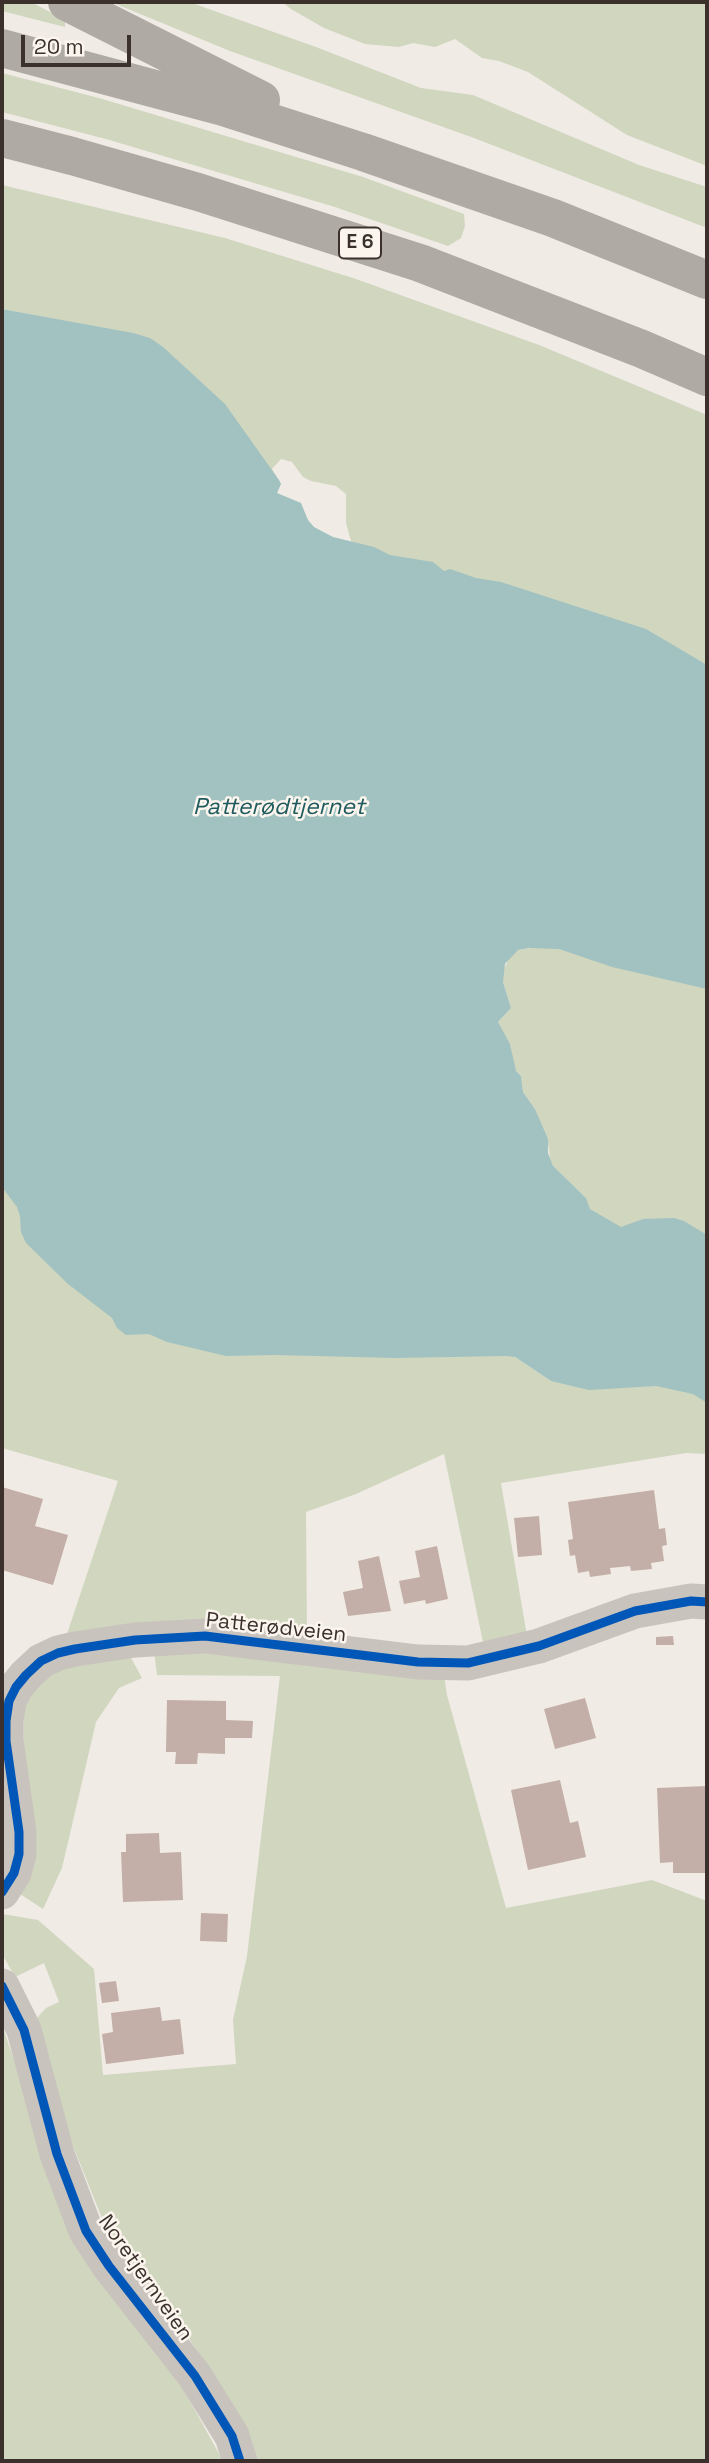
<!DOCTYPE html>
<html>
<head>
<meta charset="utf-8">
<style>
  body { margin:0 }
  #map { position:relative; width:709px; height:2463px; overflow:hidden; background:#f0ebe5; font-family:"Space Grotesk",sans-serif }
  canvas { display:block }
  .frame { position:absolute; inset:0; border:4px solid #3b302b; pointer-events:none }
  .scale { position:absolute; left:21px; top:35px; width:110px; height:32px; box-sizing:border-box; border:4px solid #3b302b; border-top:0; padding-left:9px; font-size:21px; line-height:24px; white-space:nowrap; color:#3b302b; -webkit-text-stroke:5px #fbf5ee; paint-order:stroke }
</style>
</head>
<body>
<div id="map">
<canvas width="709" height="2463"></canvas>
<div class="frame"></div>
<div class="scale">20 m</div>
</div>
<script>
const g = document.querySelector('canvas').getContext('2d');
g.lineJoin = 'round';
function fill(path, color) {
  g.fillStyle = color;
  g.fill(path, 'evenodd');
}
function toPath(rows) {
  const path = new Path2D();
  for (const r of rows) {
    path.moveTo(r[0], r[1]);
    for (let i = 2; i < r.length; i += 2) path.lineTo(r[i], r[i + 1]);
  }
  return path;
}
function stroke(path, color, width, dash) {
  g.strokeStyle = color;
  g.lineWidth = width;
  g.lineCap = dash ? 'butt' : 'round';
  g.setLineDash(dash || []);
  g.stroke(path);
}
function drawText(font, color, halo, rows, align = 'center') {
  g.font = font + ' "Space Grotesk",sans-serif';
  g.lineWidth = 5;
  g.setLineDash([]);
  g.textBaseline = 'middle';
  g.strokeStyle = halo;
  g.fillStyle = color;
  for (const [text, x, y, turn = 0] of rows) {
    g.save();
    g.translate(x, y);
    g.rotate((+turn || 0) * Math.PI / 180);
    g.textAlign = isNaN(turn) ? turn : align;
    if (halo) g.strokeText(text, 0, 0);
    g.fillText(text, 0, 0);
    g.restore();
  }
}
fill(toPath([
  [2,2,31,2,65,20,65,27,2,11],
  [111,2,189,2,316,47,421,88,473,95,639,165,707,187,707,228,474,138,230,51],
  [282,2,707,2,707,166,627,135,528,72,499,61,482,58,455,39,435,47,413,43,399,47,365,44,324,28,291,9],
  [2,73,99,98,363,177,464,214,465,226,461,238,448,246,335,207,106,139,2,112],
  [2,185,225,238,356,279,539,345,707,415,707,723,395,588,351,541,346,523,346,494,336,486,311,481,303,477,292,462,281,459,272,469,281,484,76,323,2,309],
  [707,921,707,1261,626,1272,587,1205,586,1198,553,1167,550,1159,549,1148,535,1109,523,1092,521,1076,516,1071,513,1063,510,1044,498,1026,498,1022,511,1008,503,982,503,971,511,955,518,950],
  [2,1060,515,1357,551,1381,707,1357,707,1454,686,1453,501,1483,527,1636,484,1647,444,1454,356,1494,306,1512,307,1634,66,1637,118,1481,2,1448],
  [166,1650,444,1675,447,1695,506,1908,652,1880,707,1901,707,2461,258,2461,252,2441,213,2375,182,2328,118,2249,104,2223,71,2141,36,2019,46,2008,59,2002,44,1963,15,1977,2,1954,3,1914,38,1920,94,1969,103,2075,236,2064,233,2020,247,1956,280,1676,157,1675,154,1651],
  [130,1656,142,1678,119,1688,96,1722,62,1868,43,1909,20,1894,24,1700,50,1671],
  [2,2025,19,2074,175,2374,223,2461,2,2461]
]), '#d1d6bf');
fill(toPath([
  [2,309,133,333,150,338,163,347,225,404,279,480,281,484,277,493,301,503,308,520,314,527,333,537,374,547,390,555,433,562,444,571,450,569,476,578,501,582,646,629,707,665,707,989,612,967,559,949,529,948,518,950,505,964,503,982,511,1008,498,1022,510,1044,516,1071,521,1076,523,1092,535,1109,548,1139,548,1153,553,1166,586,1198,590,1209,621,1227,643,1219,674,1218,684,1221,707,1235,707,1403,693,1394,656,1386,589,1390,551,1381,515,1357,506,1356,395,1358,276,1355,226,1356,167,1342,149,1334,126,1335,117,1328,112,1318,68,1284,26,1243,21,1232,20,1216,17,1207,2,1187]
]), '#a1c2c1');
fill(toPath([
  [2,1487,43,1499,35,1526,68,1535,53,1585,2,1570],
  [654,1490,659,1529,665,1528,667,1545,662,1546,664,1561,651,1563,652,1569,631,1571,630,1566,610,1568,611,1574,590,1577,589,1571,578,1573,575,1555,570,1556,568,1540,573,1539,568,1502],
  [539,1516,542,1555,518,1557,514,1518],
  [437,1546,448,1599,426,1604,425,1600,404,1604,399,1581,420,1577,415,1551],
  [379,1556,391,1611,348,1616,343,1592,363,1588,358,1561],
  [673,1636,674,1645,656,1645,656,1637],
  [585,1698,596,1738,555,1749,544,1709],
  [167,1700,226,1701,226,1720,253,1721,252,1738,225,1738,225,1754,198,1753,197,1764,175,1764,176,1752,166,1752],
  [560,1780,570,1823,578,1821,586,1857,528,1870,511,1790],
  [707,1786,707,1873,673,1873,673,1862,660,1863,657,1788],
  [159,1833,160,1853,181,1852,183,1900,123,1902,121,1852,126,1852,126,1834],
  [201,1913,228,1914,227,1942,200,1941],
  [116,1981,119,2001,102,2003,99,1983],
  [160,2007,162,2021,180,2019,184,2054,106,2064,102,2034,113,2032,111,2013]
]), '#c3afa7');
stroke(toPath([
  [2,1892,14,1873,19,1854,19,1832,6,1741,6,1721,9,1701,16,1687,26,1675,41,1661,58,1653,75,1649,135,1640,205,1636,418,1662,468,1663,539,1646,635,1611,691,1601,707,1602],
  [2,1986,24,2030,57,2154,86,2231,109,2266,195,2376,232,2436,240,2461]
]), '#c9c3be', 35);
stroke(toPath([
  [67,2,261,100],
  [2,48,223,107,363,152,553,218,707,280],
  [2,138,72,156,198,192,420,263,642,349,707,377]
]), '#afaaa4', 38);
stroke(toPath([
  [2,1892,14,1873,19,1854,19,1832,6,1741,6,1721,9,1701,16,1687,26,1675,41,1661,58,1653,75,1649,135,1640,205,1636,418,1662,468,1663,539,1646,635,1611,691,1601,707,1602],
  [2,1986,24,2030,57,2154,86,2231,109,2266,195,2376,232,2436,240,2461]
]), '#0057b8', 9);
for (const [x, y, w] of [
  [360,243,42]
]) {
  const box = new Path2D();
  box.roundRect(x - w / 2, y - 15.5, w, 31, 5);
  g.fillStyle = '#fbf5ee';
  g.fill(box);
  stroke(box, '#3b302b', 2);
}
drawText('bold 19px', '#3b302b', null, [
  ["E 6",360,243]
]);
drawText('21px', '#3b302b', '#fbf5ee', [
  ["Patterødveien",276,1628,6],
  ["Noretjernveien",145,2278,55]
]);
drawText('italic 23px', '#1f5a5e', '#fbf5ee', [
  ["Patterødtjernet",279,808]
]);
</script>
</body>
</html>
